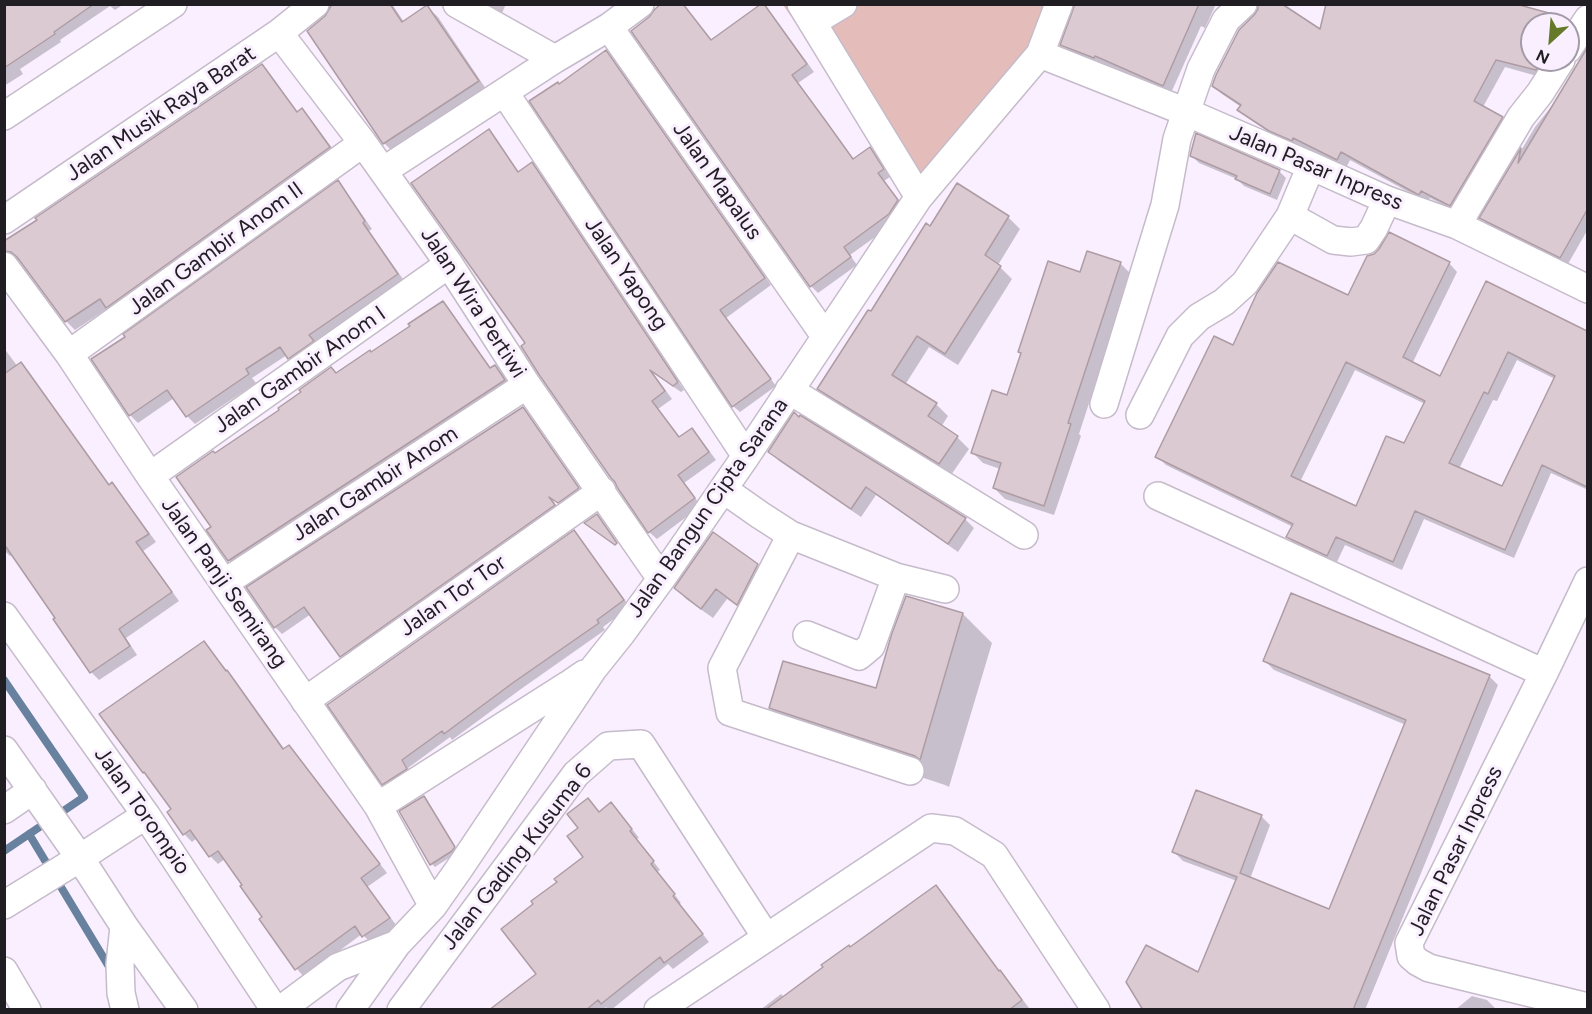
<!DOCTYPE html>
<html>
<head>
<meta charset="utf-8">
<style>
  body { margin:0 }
  #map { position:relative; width:1592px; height:1014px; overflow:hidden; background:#faefff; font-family:Figtree,sans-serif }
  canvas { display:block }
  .frame { position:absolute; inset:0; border:6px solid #211e23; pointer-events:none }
  .north { position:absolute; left:1520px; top:12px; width:60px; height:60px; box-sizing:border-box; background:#faefff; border:2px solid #a39ba7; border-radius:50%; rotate:206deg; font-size:16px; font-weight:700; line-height:24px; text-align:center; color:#211e23 }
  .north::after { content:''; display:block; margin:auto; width:21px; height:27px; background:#667928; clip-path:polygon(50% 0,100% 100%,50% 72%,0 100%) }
</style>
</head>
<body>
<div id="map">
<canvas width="1592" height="1014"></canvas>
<div class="frame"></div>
<div class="north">N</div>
</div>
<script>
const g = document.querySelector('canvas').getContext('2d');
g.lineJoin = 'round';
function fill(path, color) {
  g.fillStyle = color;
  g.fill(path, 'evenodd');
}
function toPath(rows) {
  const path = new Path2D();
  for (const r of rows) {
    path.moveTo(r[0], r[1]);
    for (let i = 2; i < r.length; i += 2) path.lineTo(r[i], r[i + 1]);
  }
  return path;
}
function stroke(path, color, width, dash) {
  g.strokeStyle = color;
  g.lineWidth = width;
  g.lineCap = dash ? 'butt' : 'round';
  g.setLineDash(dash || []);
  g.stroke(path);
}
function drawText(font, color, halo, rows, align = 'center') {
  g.font = font + ' Figtree,sans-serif';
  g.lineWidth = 6;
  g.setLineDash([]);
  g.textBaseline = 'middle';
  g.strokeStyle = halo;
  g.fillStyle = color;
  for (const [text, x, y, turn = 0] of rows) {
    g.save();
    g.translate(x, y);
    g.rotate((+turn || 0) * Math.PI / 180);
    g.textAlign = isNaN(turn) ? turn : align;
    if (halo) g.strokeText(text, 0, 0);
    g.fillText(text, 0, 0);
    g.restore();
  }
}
fill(toPath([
  [783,5,1059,5,919,197]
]), '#e4bdbb');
fill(toPath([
  [4,4,124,4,115,10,110,6,60,40,61,42,20,69,23,74,4,86],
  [334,4,392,4,404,22,427,7,438,17,488,92,395,154,384,143,309,31,326,17],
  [486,4,506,4,502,13],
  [1077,4,1216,4,1205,28,1201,26,1171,93,1103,64,1102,66,1071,53,1062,44],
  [1259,10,1321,31,1555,16,1562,24,1532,24,1532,60,1554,60,1544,78,1505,67,1483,107,1502,118,1510,126,1459,213,1430,198,1427,202,1350,160,1346,168,1301,146,1300,148,1279,139,1248,118,1239,110,1241,107,1222,94,1214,86],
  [770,12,814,72,798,83,854,160,870,149,877,157,890,177,884,181,905,208,896,222,850,255,857,265,818,293,811,286,700,27,712,41],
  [1588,51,1588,229,1568,264,1488,225,1481,218,1535,127,1555,102,1576,69,1578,63],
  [606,52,612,59,771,285,726,318,776,386,740,412,733,406,559,85],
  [262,65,270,74,298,113,302,110,310,118,338,156,115,316,108,308,75,330,66,321,22,261,11,259,4,252,4,243],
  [488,131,496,138,519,173,532,164,539,172,684,390,681,392,653,373,672,399,658,409,680,438,692,429,699,437,716,460,684,483,701,506,657,539,649,532,527,344],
  [1192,156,1279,171,1286,178,1277,200,1244,186,1237,179,1199,163],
  [338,182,345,190,372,229,369,231,405,282,296,366,287,355,252,378,256,383,195,424,187,416,174,398,138,423,130,415,127,337],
  [957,185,1008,217,1020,229,998,265,1012,279,958,365,929,347,905,385,936,404,948,416,941,427,957,437,969,449,951,475,831,400,819,388,931,228],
  [1088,253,1121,264,1131,274,1079,434,1081,436,1054,515,1005,499,994,488,1000,469,983,463,973,453,1008,397,1081,273],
  [1449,263,1457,272,1412,364,1441,378,1487,283,1588,333,1588,490,1551,473,1514,558,1424,519,1402,570,1345,545,1336,564,1297,546,1288,537,1293,527,1166,465,1157,456,1233,347,1348,297],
  [1517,360,1555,379,1503,488,1459,469,1493,400,1497,401],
  [1355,370,1425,404,1405,445,1357,508,1300,482],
  [443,303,449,309,491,369,495,367,502,373,511,388,236,567,229,560,208,530,213,527,215,455,337,375,372,354],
  [4,348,18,367,21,364,29,372,110,486,112,484,120,493,156,542,143,551,179,601,126,638,137,655,99,680,91,672,57,618,13,554,10,556,4,550],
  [523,408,528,414,526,414,582,495,566,509,552,499,561,513,348,663,341,656,311,614,282,634,275,627],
  [799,419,965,519,974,528,958,552,876,495,861,517,779,461,770,451],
  [573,532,580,539,630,607,603,627,605,630,521,689,452,740,450,737,408,768,413,776,390,791,383,784],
  [757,566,768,576,748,614,727,599,713,618,686,599,676,588],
  [963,614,992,643,949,787,945,785,800,737,771,708,877,690],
  [204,643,235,680,285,750,289,747,297,755,387,873,367,887,397,926,372,944,362,934,304,977,297,969,225,859,218,864,210,856,197,838,192,842,184,834,173,809,152,780,144,772],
  [1265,661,1489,676,1498,685,1365,1010,1145,1010,1199,974,1237,881,1183,861,1174,852,1261,816,1270,825,1250,879,1329,911,1406,725,1274,670],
  [427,801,457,851,455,854,435,867,432,864],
  [619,812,639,838,636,839,660,870,657,872,681,903,679,904,709,942,673,969,668,964,611,1010,608,1010,606,1007,603,1010,490,1010,538,974,535,904,585,857,600,813],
  [936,887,943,894,1000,972,1007,979,1029,1008,1026,1010,760,1010,781,994,784,997],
  [1472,996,1487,1000,1497,1010,1455,1010]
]), '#0003');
stroke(toPath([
  [4,680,84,797,4,851],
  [29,834,111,970]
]), '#68819e', 8);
const building = toPath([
  [4,4,94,4,54,32,55,34,4,68,4,4],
  [332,4,390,4,402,22,427,5,479,81,383,144,307,31,325,16,332,4],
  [661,4,683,4,711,40,761,4,764,4,807,64,792,75,825,120,853,159,870,147,884,169,878,173,898,200,889,214,844,247,851,257,810,287,631,31,649,17,655,9,661,4],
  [1075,4,1199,4,1163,86,1095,56,1094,58,1060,45,1075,4],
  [1258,4,1282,4,1320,29,1326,4,1516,4,1556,15,1553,24,1532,24,1532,60,1542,60,1536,70,1496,60,1474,101,1503,117,1450,206,1421,191,1419,195,1417,194,1341,152,1337,160,1293,138,1292,141,1269,131,1237,110,1241,105,1212,86,1216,75,1239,30,1254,15,1258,9,1258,4],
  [1587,48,1587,210,1560,258,1479,218,1521,148,1518,163,1587,48],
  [606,50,765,278,720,310,771,379,732,407,529,101,558,82,559,84,606,50],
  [262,64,297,112,302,108,330,147,106,308,100,299,65,322,17,257,11,252,4,251,4,241,37,220,35,218,262,64],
  [489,129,518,172,532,162,678,382,673,386,650,370,665,391,652,401,679,437,692,428,709,452,678,475,695,498,648,533,617,487,615,482,611,478,540,376,521,346,525,343,411,183,489,129],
  [1196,133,1280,170,1270,194,1235,179,1237,176,1190,156,1196,133],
  [338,180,365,221,363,223,398,274,309,335,314,341,288,359,280,347,246,369,249,374,186,417,167,390,129,416,91,359,125,337,123,334,338,180],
  [957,183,1009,216,985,255,1001,266,945,354,917,336,892,375,937,403,928,416,958,436,939,464,817,389,868,310,871,311,926,223,930,226,957,183],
  [1389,232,1450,262,1403,357,1440,376,1486,281,1587,331,1587,487,1542,465,1505,550,1415,511,1393,562,1336,537,1327,556,1286,537,1293,524,1155,457,1214,336,1233,345,1257,293,1278,262,1348,295,1367,256,1374,254,1379,249,1389,232],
  [1508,352,1555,376,1502,486,1449,463,1484,392,1488,394,1508,352],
  [1346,362,1425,401,1404,443,1386,436,1356,506,1291,476,1346,362],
  [1087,251,1121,262,1068,423,1071,424,1044,506,993,488,1001,463,971,453,992,390,1007,395,1021,353,1018,352,1048,261,1080,272,1087,251],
  [443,301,490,368,495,365,505,380,228,561,206,530,211,527,176,477,213,451,215,453,279,410,278,408,301,392,299,390,331,367,336,373,370,350,371,352,410,326,408,324,443,301],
  [21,362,109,485,112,482,149,534,136,542,172,592,119,629,130,646,90,673,53,619,55,618,4,544,4,374,21,362],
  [523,407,579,488,558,503,549,497,555,505,340,657,304,607,274,628,246,587,523,407],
  [794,412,799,417,800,415,966,518,948,544,866,487,851,509,768,452,794,412],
  [597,514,617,543,615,545,584,523,597,514],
  [574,530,624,600,597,620,599,623,514,682,444,734,442,731,402,760,407,769,382,785,327,705,574,530],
  [713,532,758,564,737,605,716,589,701,609,674,588,713,532],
  [1291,593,1490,675,1353,1010,1143,1010,1126,982,1146,945,1198,972,1237,877,1172,852,1196,790,1262,815,1240,873,1329,909,1406,720,1263,661,1291,593],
  [906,596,963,613,920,760,915,756,769,708,783,661,876,688,892,633,906,596],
  [204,641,226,671,227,670,283,749,289,745,380,864,361,878,390,918,362,937,355,926,295,970,259,919,262,917,240,886,242,885,218,851,209,857,190,830,183,835,167,812,171,809,144,772,143,773,99,714,204,641],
  [424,796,455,847,452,851,430,865,399,811,424,796],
  [588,798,599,812,611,802,632,829,630,831,654,861,651,864,675,894,673,896,703,934,664,963,660,957,601,1004,598,1000,586,1010,489,1010,536,974,501,929,533,904,531,901,557,882,554,879,583,857,567,836,578,828,567,814,588,798],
  [936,885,999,971,1000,970,1022,1000,1009,1010,765,1010,823,967,821,965,849,945,850,947,936,885]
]);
fill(building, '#dccad2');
stroke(building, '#ae9ca4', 1.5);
const minor = toPath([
  [457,4,555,59,609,27,640,4],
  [801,4,919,197],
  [813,22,843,4],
  [609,27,825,336],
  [279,33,363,143,449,264,527,385,655,570,664,575],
  [1568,49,1588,19],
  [1040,54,1186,112,1311,166,1387,200,1457,225,1588,289],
  [505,93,746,456],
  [4,116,173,4],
  [383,171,555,59],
  [1290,216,1333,240,1351,242,1366,240,1374,228,1387,200],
  [4,220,279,33,315,4],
  [1457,225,1521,117,1540,93,1561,60],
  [4,266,69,354,150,476,378,806,433,906],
  [69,354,363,143],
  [789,390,1024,535],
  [1104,404,1165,205,1177,139,1201,69,1226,20,1243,4],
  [1140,415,1180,336,1199,317,1224,302,1245,283,1290,216,1311,166],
  [150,476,449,264],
  [723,489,760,515,791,535,722,668,730,712,910,771],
  [1158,496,1544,673],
  [791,535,896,577,945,589],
  [1588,581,1544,673,1409,943,1411,956,1418,962,1429,968,1588,1007],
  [224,583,527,385],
  [4,616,146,815,275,1010],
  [807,635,859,656,871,646,896,577],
  [305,701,602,491],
  [4,750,80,858,124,926,184,1010],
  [378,806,568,685,584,674],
  [4,810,33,790],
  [4,905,80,858,146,815],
  [124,926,120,964,121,993,125,1010],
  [4,971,27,1010],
  [280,1010,338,967,397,944],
  [350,1010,397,944,433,906,459,869,593,669,621,634,664,575,746,456,919,197,1040,54,1059,4],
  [401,1010,576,774,608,746,641,744,766,937],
  [658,1010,931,828,955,831,994,855,1096,1010]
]);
stroke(minor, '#c5bbca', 30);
stroke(minor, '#fff', 27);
drawText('22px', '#211e23', '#faefff', [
  ["Jalan Musik Raya Barat",161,114,-34],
  ["Jalan Pasar Inpress",1316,168,23],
  ["Jalan Mapalus",717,181,55],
  ["Jalan Gambir Anom II",216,249,-36],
  ["Jalan Yapong",626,274,56],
  ["Jalan Wira Pertiwi",473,303,57],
  ["Jalan Gambir Anom I",300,370,-35],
  ["Jalan Gambir Anom",375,484,-33],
  ["Jalan Bangun Cipta Sarana",708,508,-55],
  ["Jalan Panji Semirang",224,583,55],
  ["Jalan Tor Tor",453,596,-35],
  ["Jalan Torompio",142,811,55],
  ["Jalan Pasar Inpress",1456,851,-64],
  ["Jalan Gading Kusuma 6",517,857,-52]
]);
</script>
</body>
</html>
